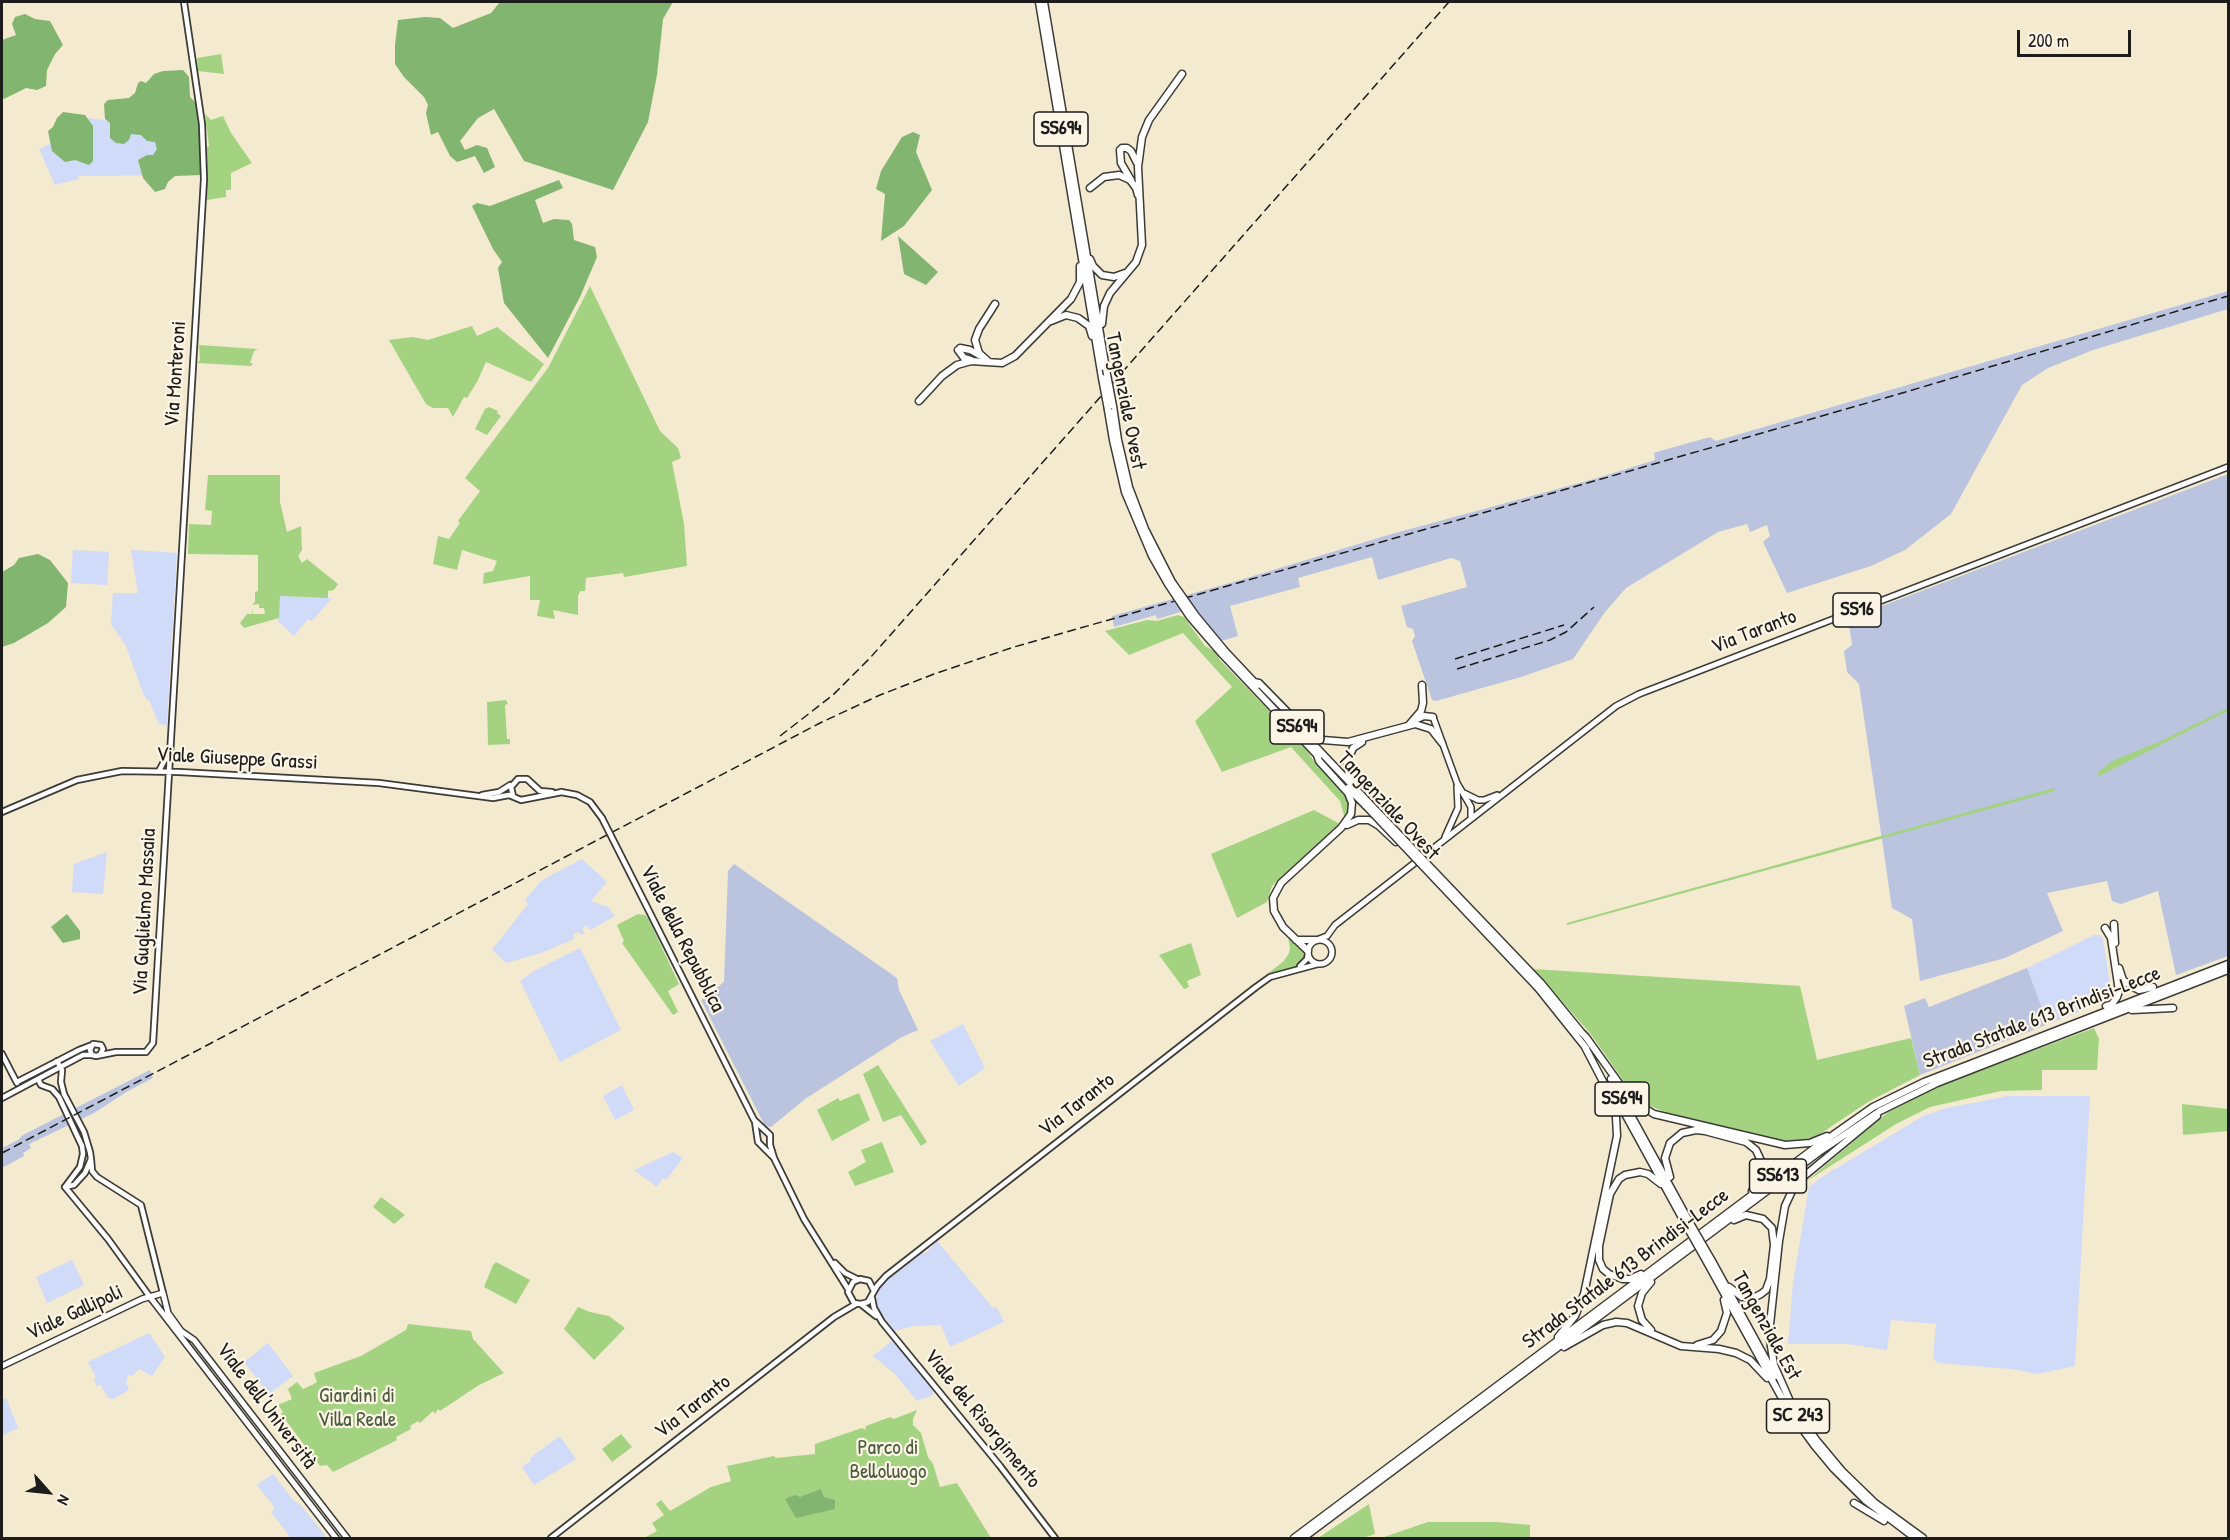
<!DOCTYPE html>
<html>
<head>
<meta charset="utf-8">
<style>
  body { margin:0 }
  #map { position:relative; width:2230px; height:1540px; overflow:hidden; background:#f3ead0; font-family:"Patrick Hand",sans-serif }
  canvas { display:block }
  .frame { position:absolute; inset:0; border:3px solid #1c1c1c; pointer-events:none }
  .north { position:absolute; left:18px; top:1462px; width:60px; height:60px; -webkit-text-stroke:4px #fcf5e5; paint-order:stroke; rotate:117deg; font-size:16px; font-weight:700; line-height:24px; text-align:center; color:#1c1c1c }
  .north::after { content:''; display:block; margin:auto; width:21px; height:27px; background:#1c1c1c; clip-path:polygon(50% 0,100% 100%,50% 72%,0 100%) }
  .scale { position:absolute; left:2017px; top:30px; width:114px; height:27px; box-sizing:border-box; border:3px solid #1c1c1c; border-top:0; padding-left:8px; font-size:18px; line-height:21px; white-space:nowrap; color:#1c1c1c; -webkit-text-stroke:4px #fcf5e5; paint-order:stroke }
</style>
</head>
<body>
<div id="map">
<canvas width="2230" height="1540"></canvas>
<div class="frame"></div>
<div class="north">N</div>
<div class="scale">200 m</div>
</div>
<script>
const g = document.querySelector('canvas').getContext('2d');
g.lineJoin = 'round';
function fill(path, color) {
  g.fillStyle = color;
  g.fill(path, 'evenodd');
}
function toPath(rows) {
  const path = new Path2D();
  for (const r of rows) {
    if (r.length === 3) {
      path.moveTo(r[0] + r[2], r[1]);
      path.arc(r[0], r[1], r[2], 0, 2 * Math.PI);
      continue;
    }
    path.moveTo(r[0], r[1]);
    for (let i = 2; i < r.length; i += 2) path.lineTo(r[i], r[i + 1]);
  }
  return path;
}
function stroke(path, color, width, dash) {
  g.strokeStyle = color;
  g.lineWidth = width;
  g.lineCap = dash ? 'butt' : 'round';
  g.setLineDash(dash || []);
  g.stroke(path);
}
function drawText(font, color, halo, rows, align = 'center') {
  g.font = font + ' "Patrick Hand",sans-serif';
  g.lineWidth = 4.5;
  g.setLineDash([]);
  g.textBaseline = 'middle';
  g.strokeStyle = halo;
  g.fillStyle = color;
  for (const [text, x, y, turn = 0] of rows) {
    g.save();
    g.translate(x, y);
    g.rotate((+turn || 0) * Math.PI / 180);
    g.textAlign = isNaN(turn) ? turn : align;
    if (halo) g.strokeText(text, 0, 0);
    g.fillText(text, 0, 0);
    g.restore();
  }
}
fill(toPath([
  [74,116,110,121,202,153,201,175,78,176,79,179,55,185,39,149,67,136],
  [73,550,109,552,107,585,71,583],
  [131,550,177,553,167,725,159,724,149,700,147,700,143,693,126,646,111,624,113,593,138,593],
  [279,596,332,598,312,621,308,619,294,636,278,621],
  [107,852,103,894,72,892,74,864],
  [582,859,607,882,591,901,608,907,615,916,590,930,587,925,582,928,585,933,581,935,579,932,573,934,574,939,541,953,506,963,492,950,528,904,525,900,542,880],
  [2094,935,2099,935,2103,939,2111,990,2108,997,2087,1009,2048,1024,2027,968],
  [580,948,621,1030,560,1062,520,981,534,971],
  [963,1024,985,1068,959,1086,930,1041],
  [622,1085,634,1110,615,1120,603,1096],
  [2008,1096,2090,1096,2075,1366,2038,1374,2011,1369,1938,1363,1933,1358,1936,1324,1891,1320,1887,1350,1847,1344,1788,1344,1793,1283,1809,1187,1822,1177,1923,1116,1947,1108],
  [673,1152,683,1158,666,1180,663,1178,657,1187,634,1170],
  [937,1241,993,1308,996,1306,1004,1322,950,1347,941,1325,913,1326,894,1331,887,1324,886,1318,882,1317,876,1309,875,1305,879,1287,922,1253,926,1253],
  [72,1260,84,1285,47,1303,36,1277],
  [149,1333,165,1357,152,1376,139,1369,132,1376,128,1375,126,1382,129,1390,113,1399,108,1398,101,1385,96,1386,94,1378,96,1377,88,1362],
  [893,1340,934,1391,933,1395,917,1401,895,1374,873,1356],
  [268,1343,293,1376,269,1394,244,1362],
  [6,1398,18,1428,2,1436,2,1400],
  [560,1436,576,1459,534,1485,522,1467,531,1461,530,1458],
  [273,1474,294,1501,301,1505,327,1538,291,1538,271,1512,275,1508,257,1485]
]), '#d0daf9');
fill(toPath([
  [2228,291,2228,309,2093,350,2048,368,2022,385,1951,514,1905,550,1871,566,1787,593,1763,542,1770,536,1767,525,1750,532,1747,524,1718,532,1626,588,1605,612,1573,659,1521,677,1436,701,1432,700,1412,641,1415,636,1413,629,1407,627,1401,606,1467,587,1460,561,1451,558,1378,580,1372,557,1298,578,1300,587,1230,606,1238,636,1221,641,1194,608,1157,619,1156,615,1114,627,1112,616,1237,581,1388,535,1594,479,1655,460,1654,453,1660,451,1710,437,1716,441],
  [2228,474,2228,956,2176,975,2158,891,2121,904,2112,901,2107,881,2047,893,2063,931,2005,958,1920,981,1912,919,1892,908,1859,684,1847,672,1844,651,1852,645,1848,619],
  [734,864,897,978,899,990,918,1030,902,1037,805,1099,771,1127,765,1126,701,1000,724,982,728,871],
  [2027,968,2048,1024,1920,1075,1904,1006,1925,998,1929,1007],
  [150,1070,153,1078,128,1091,94,1113,29,1144,31,1148,23,1153,24,1156,2,1168,2,1148,18,1140,23,1135]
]), '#bac4de');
fill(toPath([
  [221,54,224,74,198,71,197,58],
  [205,114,211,120,223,116,231,133,252,163,231,173,231,190,226,190,226,197,207,200,207,147,209,146],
  [590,286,660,431,678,448,681,458,672,462,684,524,687,566,624,577,623,573,586,578,585,591,580,591,578,596,578,615,553,610,555,619,537,616,540,600,530,600,530,576,483,584,484,573,493,571,497,561,462,550,457,570,433,564,438,536,449,539,460,523,458,521,480,491,465,478,548,368],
  [472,326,477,336,497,327,544,364,531,382,486,362,477,382,467,398,464,397,453,417,448,408,433,408,426,404,389,340,413,337,428,340],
  [199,345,257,349,258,349,254,351,250,363,253,363,251,366,197,363,200,360],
  [489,407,498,411,497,413,501,416,487,435,475,429,485,409],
  [208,475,280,475,280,502,287,532,301,526,302,550,298,556,302,563,307,559,338,584,334,590,328,591,328,598,280,596,279,618,244,628,240,623,247,614,252,614,252,609,253,614,265,614,264,608,259,608,259,604,252,605,255,602,255,592,258,591,258,555,188,554,189,524,211,525,212,511,205,510],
  [1178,615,1184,617,1205,646,1214,651,1220,660,1307,750,1315,763,1344,793,1350,805,1345,819,1340,801,1291,747,1222,772,1195,721,1232,687,1183,633,1129,655,1105,631,1147,620,1157,621],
  [506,700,508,704,505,705,507,739,510,739,510,744,488,745,487,702],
  [2228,708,2228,711,2099,776,2097,773,2114,760,2163,740],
  [2054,788,2055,791,1567,925,1567,923],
  [1314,810,1340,824,1279,879,1272,886,1267,902,1237,918,1211,854],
  [638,914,645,915,648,918,679,984,668,991,678,1012,673,1015,622,943,624,941,617,925],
  [1288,938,1301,946,1305,950,1305,959,1296,967,1267,974,1284,961,1289,953,1290,947],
  [1191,943,1201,975,1187,981,1189,987,1184,989,1159,955],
  [1533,969,1800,986,1817,1060,1911,1038,1920,1075,1868,1102,1817,1136,1794,1142,1780,1141,1673,1115,1645,1104,1632,1093,1590,1033],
  [2094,1028,2099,1039,2097,1070,2042,1070,2042,1090,2001,1091,1930,1107,1896,1124,1807,1181,1888,1112,1944,1084],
  [878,1065,927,1142,921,1146,901,1115,883,1122,863,1074],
  [859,1093,870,1120,832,1141,817,1110,838,1098,840,1101],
  [2182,1104,2228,1109,2228,1131,2183,1135],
  [882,1142,894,1172,855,1186,848,1172,866,1162,861,1150],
  [381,1197,405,1215,394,1224,373,1207],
  [496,1262,530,1280,516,1304,484,1287,493,1265],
  [578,1307,590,1312,609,1316,625,1328,594,1360,564,1329],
  [408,1324,471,1331,473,1339,504,1373,479,1385,440,1411,438,1409,435,1414,433,1411,420,1423,418,1421,410,1426,411,1429,396,1437,397,1440,333,1472,327,1465,320,1466,281,1414,283,1412,278,1405,292,1399,288,1389,297,1382,303,1389,312,1385,317,1382,314,1373,361,1356,406,1330],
  [917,1410,913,1419,913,1425,921,1433,928,1457,933,1464,940,1487,957,1483,991,1538,644,1538,657,1531,652,1523,664,1515,656,1504,661,1500,670,1511,711,1487,731,1481,727,1466,774,1456,776,1458,815,1454,815,1444,862,1428,865,1430,866,1426,890,1417,894,1419],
  [621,1434,632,1447,612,1462,602,1449],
  [1369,1504,1375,1534,1363,1538,1318,1538],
  [1428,1522,1497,1522,1530,1525,1530,1538,1381,1538]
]), '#a3d381');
fill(toPath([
  [500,2,673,2,663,19,657,75,648,122,613,190,524,161,494,109,478,118,460,141,465,150,477,145,487,148,495,167,484,173,475,156,457,162,450,156,438,132,431,135,426,113,428,105,424,97,404,77,395,64,395,45,398,20,425,17,440,18,453,28,491,13],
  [25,14,35,19,50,21,63,45,55,54,47,70,46,86,37,90,26,88,4,99,2,97,2,40,16,35,12,24,15,17],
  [183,70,189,77,190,97,196,103,202,153,201,175,175,176,168,182,165,189,155,192,143,178,138,160,147,155,153,155,157,149,155,142,147,141,141,135,131,134,129,140,124,144,116,143,110,138,110,123,105,119,104,104,108,100,129,98,135,93,138,83,141,81,146,83,154,74,163,71],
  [63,112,85,115,93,126,93,161,89,165,75,160,65,162,52,151,48,131,53,127,57,118],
  [913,132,920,135,916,152,932,190,904,226,881,241,885,194,876,189,881,171,902,137],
  [559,180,563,188,535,200,543,223,554,219,569,220,572,224,574,240,595,247,597,257,580,297,548,358,504,303,498,268,502,262,493,249,472,206,477,203,490,206],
  [898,236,938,272,926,285,904,274],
  [38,554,50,560,68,583,66,607,48,623,14,643,2,647,2,572,14,565,19,558],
  [67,914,80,931,80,939,63,943,51,927],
  [821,1489,824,1497,835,1500,835,1509,796,1518,785,1499,795,1495,800,1497]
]), '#82b56f');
const secondary = toPath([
  [159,771,170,750],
  [561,792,577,795,590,802,602,818],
  [482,795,499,792,510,785],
  [513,796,511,787,518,779,527,779,540,791,552,792],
  [2,812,77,780,122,771,179,772,379,783,493,798,509,795,521,800,562,792],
  [646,905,754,1120,770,1135,770,1145,774,1158,804,1219,848,1289],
  [1300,966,1307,959,1308,954],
  [2,1054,17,1083],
  [100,1055,103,1049,101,1045,93,1044,90,1050,92,1055,96,1056,116,1052,146,1052,153,1043,204,179,202,124,184,2],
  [57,1061,62,1070,61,1082,64,1094,84,1132,90,1152,91,1159,85,1173,74,1185,65,1187],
  [38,1079,41,1085,52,1089,59,1097,82,1146,83,1154,80,1167,65,1187],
  [17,1082,79,1050,92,1045],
  [2,1098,83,1055,92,1055],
  [755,1122,758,1142,774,1158],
  [91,1159,92,1171,97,1177,141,1205,163,1293],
  [65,1187,108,1239,150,1297],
  [835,1263,845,1273,857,1279],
  [874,1291,869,1281,860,1279,853,1282,848,1292,854,1303,861,1304,868,1302,877,1286,886,1276,1256,987,1270,977,1318,964],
  [872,1298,874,1308,882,1322,1000,1466,1055,1538],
  [862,1305,876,1316],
  [551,1538,834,1317,856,1304]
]);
const primary = toPath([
  [1433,717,1457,783,1471,807,1471,818],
  [1464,793,1478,800,1484,800,1497,795],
  [1445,837,1458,808,1457,786],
  [1319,939,1327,936,1335,925,1616,706,1639,694,2228,467],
  [1320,952,12],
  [150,1297,336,1538],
  [2,1366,142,1299,163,1293,168,1313,181,1331,194,1340,347,1538]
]);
const highway = toPath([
  [1039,2,1102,378],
  [1044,2,1106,369],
  [1122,148,1127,148,1131,151,1137,163],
  [1120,150,1121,163,1131,180],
  [1090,188,1104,177,1119,175,1130,180,1136,188,1138,195],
  [1090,259,1093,266,1102,275,1114,277,1125,273],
  [1051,321,1066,315,1078,318,1089,326,1092,336],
  [1102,324,1104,306,1110,293,1136,262,1142,245,1138,167,1142,137,1149,120,1182,74],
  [960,348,970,350,979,355],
  [958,350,964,358,971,360],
  [989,362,979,353,975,340,979,329,995,304],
  [919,401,942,376,957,365,971,361,1002,363,1015,356,1071,299,1080,282,1080,266],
  [1113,406,1118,440,1129,487,1145,529,1172,582],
  [1108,410,1113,440,1125,492,1152,556,1168,584],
  [1225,651,1257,685],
  [1222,654,1318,756],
  [1254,682,1259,683,1303,728,1323,740,1348,742,1415,724,1431,729,1442,743],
  [1417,719,1424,716,1433,717],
  [1409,725,1421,711,1423,703,1422,685],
  [1299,729,1369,803],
  [1356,784,1349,775,1347,763,1353,748,1362,742],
  [1348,788,1366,806],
  [1347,825,1358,820,1369,820,1379,826,1396,842],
  [2114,924,2115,943],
  [2105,928,2111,938,2119,991,2117,997,2112,1004,2106,1006],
  [1296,940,1316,940],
  [1308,951,1283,927,1274,911,1273,898,1281,883,1341,828,1351,814,1352,803,1348,793,1319,761,1317,755],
  [2119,968,2123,980,2131,986,2139,990,2153,987],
  [1541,983,1581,1032],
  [1538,988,1586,1048],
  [2132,1010,2173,1008],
  [1579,1030,1586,1037,1626,1093,1638,1104,1654,1114,1785,1145,1810,1143,1827,1136],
  [1611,1079,1690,1223],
  [1612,1090,1686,1225],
  [1670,1177,1665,1158,1670,1143,1682,1133,1696,1130,1705,1131,1746,1142,1756,1150,1762,1163,1762,1176,1752,1191],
  [1712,1261,1775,1376],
  [1708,1264,1788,1409,1814,1445,1834,1469,1865,1500,1915,1538],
  [1641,1274,1630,1279,1623,1279,1609,1274,1603,1269,1599,1260,1599,1246,1610,1194,1619,1179,1625,1175,1640,1172,1648,1174,1661,1184],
  [1729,1287,1742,1297,1755,1297,1761,1294,1766,1290,1770,1279,1774,1245,1772,1228,1763,1219,1746,1215,1734,1220],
  [1651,1330,1642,1320,1638,1306,1642,1293,1651,1282],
  [1558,1337,1575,1316,1584,1294,1617,1136,1616,1117,1611,1097,1585,1047],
  [1697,1345,1713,1340,1721,1331,1727,1313,1724,1300],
  [1564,1347,1603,1325,1616,1322,1627,1323,1681,1346,1719,1349,1736,1353,1750,1360,1767,1378],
  [1792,1406,1817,1441,1842,1471,1875,1503,1923,1538],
  [1793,1408,1774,1365,1769,1334,1779,1241,1785,1206,1792,1191,1803,1177,1877,1116],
  [1854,1503,1884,1521],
  [1294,1538,1816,1147,1873,1107,1924,1082,2228,964],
  [1303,1538,1819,1152,1880,1111,1937,1083,2228,970]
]);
stroke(secondary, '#3c3b37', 8);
stroke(primary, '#3c3b37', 8);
stroke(highway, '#3c3b37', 9);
stroke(secondary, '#fff', 4.5);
stroke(primary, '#fff', 5);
stroke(highway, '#fff', 6);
stroke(toPath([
  [1455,659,1564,625],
  [1457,669,1550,640,1566,632,1594,607],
  [780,736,833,695,870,658,1449,2],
  [2,1153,820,723,880,695,934,674,1014,647,1909,391,2228,296]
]), '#1c1c1c', 1.5, [9, 4.5]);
const secondaryBridge = toPath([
  [602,818,646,905]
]);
const highwayBridge = toPath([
  [1106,369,1113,406],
  [1102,378,1108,410],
  [1172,582,1196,616,1225,651],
  [1168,584,1190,617,1222,654],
  [1369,803,1541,983],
  [1366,806,1538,988],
  [1690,1223,1712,1261],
  [1686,1225,1708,1264]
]);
stroke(secondaryBridge, '#3c3b37', 8, []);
stroke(highwayBridge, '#3c3b37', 9, []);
stroke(secondaryBridge, '#fff', 4.5);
stroke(highwayBridge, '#fff', 6);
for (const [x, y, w] of [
  [1061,129,54],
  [1857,610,48],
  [1297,727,54],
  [1622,1099,54],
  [1778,1176,57],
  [1798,1416,63]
]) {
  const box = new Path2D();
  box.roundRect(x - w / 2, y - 17, w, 34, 4.5);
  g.fillStyle = '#fcf5e5';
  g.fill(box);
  stroke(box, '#1c1c1c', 1.5);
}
drawText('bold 20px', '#1c1c1c', null, [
  ["SS694",1061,129],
  ["SS16",1857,610],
  ["SS694",1297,727],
  ["SS694",1622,1099],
  ["SS613",1778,1176],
  ["SC 243",1798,1416]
]);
drawText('21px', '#1c1c1c', '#fcf5e5', [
  ["Via Monteroni",176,374,-86],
  ["Tangenziale Ovest",1125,401,79],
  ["Via Taranto",1754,632,-21],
  ["Viale Giuseppe Grassi",237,759,3],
  ["Tangenziale Ovest",1388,806,47],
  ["Via Guglielmo Massaia",145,912,-87],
  ["Viale della Repubblica",682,939,63],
  ["Strada Statale 613 Brindisi-Lecce",2042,1018,-21],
  ["Via Taranto",1077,1105,-38],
  ["Strada Statale 613 Brindisi-Lecce",1626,1269,-37],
  ["Viale Gallipoli",75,1313,-25],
  ["Tangenziale Est",1766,1326,61],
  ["Viale dell'Università",266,1406,53],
  ["Via Taranto",693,1407,-38],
  ["Viale del Risorgimento",982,1419,51]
]);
drawText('21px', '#4b5c3f', '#fcf5e5', [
  ["Giardini di",357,1396],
  ["Villa Reale",357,1420],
  ["Parco di",888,1448],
  ["Belloluogo",888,1472]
]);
</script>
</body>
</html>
